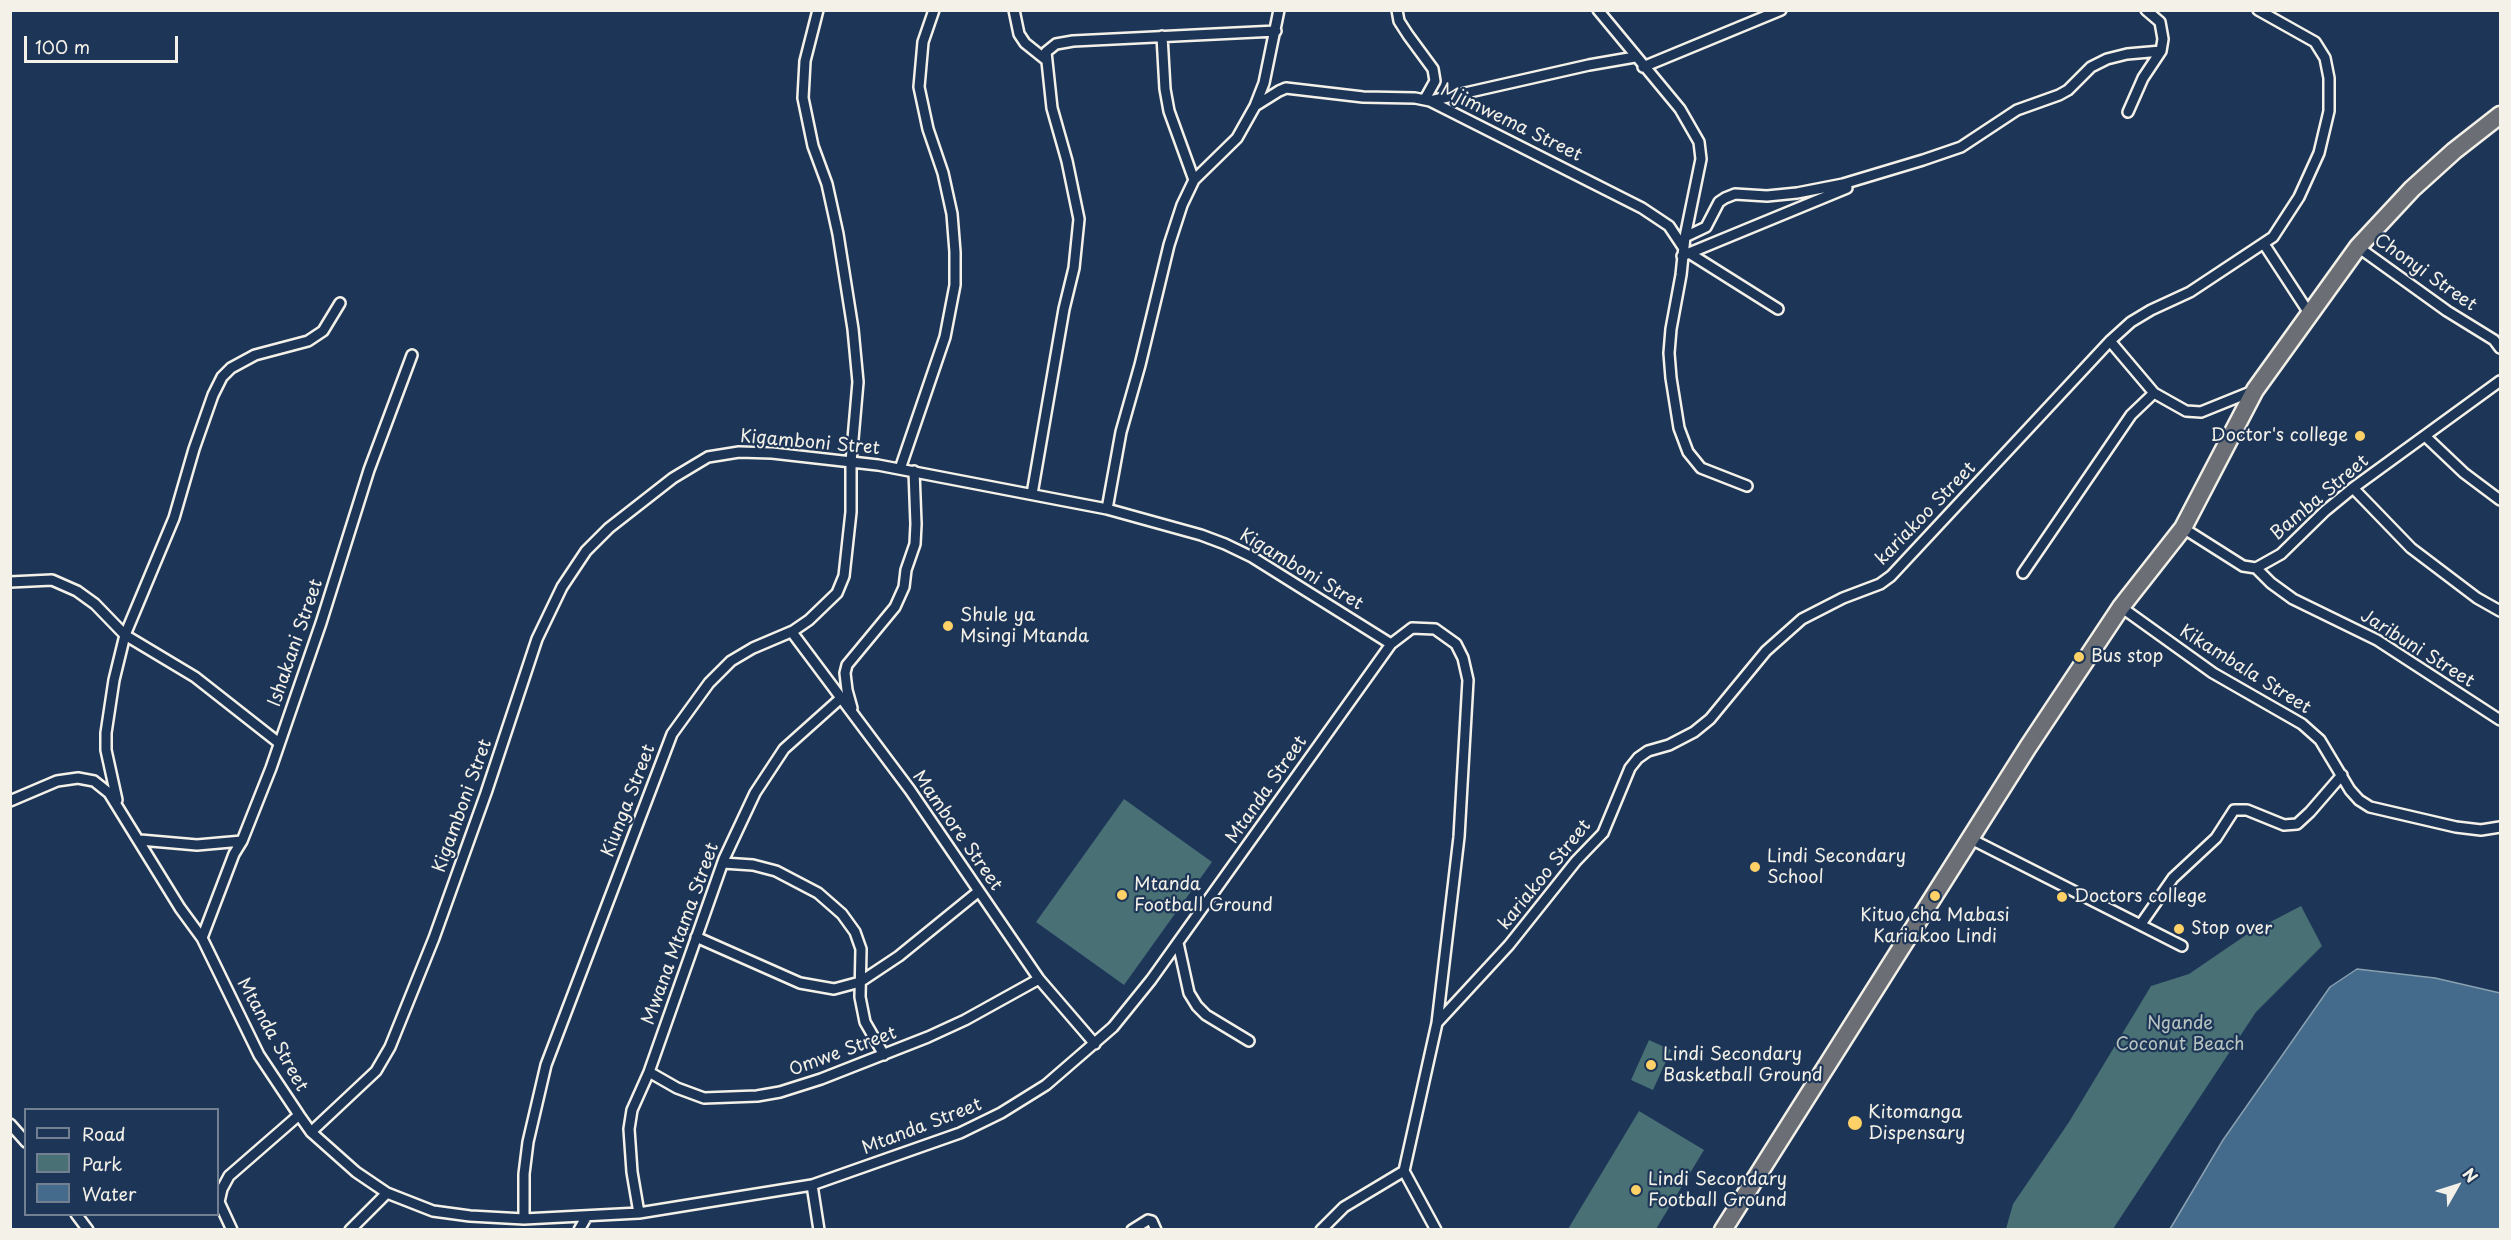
<!DOCTYPE html>
<html>
<head>
<meta charset="utf-8">
<style>
  body { margin:0 }
  #map { position:relative; width:2511px; height:1240px; overflow:hidden; background:#1d3557; font-family:"Playpen Sans",sans-serif }
  canvas { display:block }
  .frame { position:absolute; inset:0; border:12px solid #f4f1e8; pointer-events:none }
  .legend { position:absolute; left:24px; top:1108px; width:195px; height:108px; box-sizing:border-box; background:#1d3557; border:2px solid #738091; margin:0; padding:8px 10px; list-style:none; font-size:18px; color:#f4f1e8 }
  .legend li { display:flex; align-items:center; gap:12px; height:30px }
  .legend b { width:30px; border:2px solid #738091 }
  .north { position:absolute; left:2427px; top:1156px; width:60px; height:60px; -webkit-text-stroke:4px #1d3557; paint-order:stroke; rotate:51deg; font-size:16px; font-weight:700; line-height:24px; text-align:center; color:#f4f1e8 }
  .north::after { content:''; display:block; margin:auto; width:21px; height:27px; background:#f4f1e8; clip-path:polygon(50% 0,100% 100%,50% 72%,0 100%) }
  .scale { position:absolute; left:24px; top:36px; width:154px; height:27px; box-sizing:border-box; border:3px solid #f4f1e8; border-top:0; padding-left:8px; font-size:18px; line-height:21px; white-space:nowrap; color:#f4f1e8; -webkit-text-stroke:4px #1d3557; paint-order:stroke }
</style>
</head>
<body>
<div id="map">
<canvas width="2511" height="1240"></canvas>
<div class="frame"></div>
<ul class="legend">
<li><b style="height:8px;background:#1d3557"></b>Road</li>
<li><b style="height:16px;background:#487075"></b>Park</li>
<li><b style="height:16px;background:#446b8c"></b>Water</li>
</ul>
<div class="north">N</div>
<div class="scale">100 m</div>
</div>
<script>
const g = document.querySelector('canvas').getContext('2d');
g.lineJoin = 'round';
function fill(path, color) {
  g.fillStyle = color;
  g.fill(path, 'evenodd');
}
function toPath(rows) {
  const path = new Path2D();
  for (const r of rows) {
    path.moveTo(r[0], r[1]);
    for (let i = 2; i < r.length; i += 2) path.lineTo(r[i], r[i + 1]);
  }
  return path;
}
function stroke(path, color, width, dash) {
  g.strokeStyle = color;
  g.lineWidth = width;
  g.lineCap = dash ? 'butt' : 'round';
  g.setLineDash(dash || []);
  g.stroke(path);
}
function drawText(font, color, halo, rows, align = 'center') {
  g.font = font + ' "Playpen Sans",sans-serif';
  g.lineWidth = 4.5;
  g.setLineDash([]);
  g.textBaseline = 'middle';
  g.strokeStyle = halo;
  g.fillStyle = color;
  for (const [text, x, y, turn = 0] of rows) {
    g.save();
    g.translate(x, y);
    g.rotate((+turn || 0) * Math.PI / 180);
    g.textAlign = isNaN(turn) ? turn : align;
    if (halo) g.strokeText(text, 0, 0);
    g.fillText(text, 0, 0);
    g.restore();
  }
}
fill(toPath([
  [1124,799,1212,862,1124,985,1036,922],
  [2301,906,2322,946,2256,1012,2113,1229,2006,1229,2013,1204,2069,1122,2151,986,2189,974,2249,933],
  [1649,1040,1671,1050,1653,1090,1631,1080],
  [1639,1111,1704,1150,1656,1229,1568,1229]
]), '#487075');
const water = toPath([
  [2357,969,2435,978,2500,993,2500,1229,2170,1229,2223,1140,2330,987,2357,969]
]);
fill(water, '#446b8c');
stroke(water, '#8aa1b1', 1.5);
const street = toPath([
  [1014,10,1019,34,1025,43,1045,59],
  [1397,10,1399,21,1408,35,1433,69,1435,81,1425,99],
  [1598,10,1680,109,1699,142,1701,159,1685,237,1681,275,1671,329,1669,353,1671,378,1679,428,1688,452,1701,468,1747,486],
  [1162,36,1165,89,1169,111,1194,180],
  [1643,67,1781,10],
  [1430,101,1589,65,1635,57],
  [1255,106,1264,83,1279,10],
  [2128,112,2143,78,2161,51,2163,39,2160,22,2146,10],
  [1685,237,1706,227,1719,202,1725,198,1735,194,1767,196,1797,193,1843,184,1923,160,1961,147,2017,110,2059,95,2068,90,2091,67,2107,59,2127,54,2161,51],
  [2264,244,2309,313],
  [2358,247,2447,311,2494,340,2500,348],
  [1689,253,1778,309],
  [1682,256,1847,188],
  [2110,341,2154,393],
  [2425,436,2464,473,2500,500],
  [900,469,945,337,955,285,955,252,952,214,943,173,928,129,919,87,923,42,934,10],
  [2353,488,2411,548,2477,598,2500,611],
  [1032,494,1064,309,1074,268,1079,219,1067,161,1052,108,1046,52,1056,44,1073,41,1276,31],
  [1107,509,1121,432,1140,365,1169,245,1182,205,1194,180,1237,138,1255,106,1279,91,1286,88,1363,97,1415,98,1430,101,1642,208,1669,226,1683,247],
  [2183,528,2243,566,2256,568,2281,554,2325,511,2353,488,2500,381],
  [2256,568,2271,583,2293,599,2377,640,2500,720],
  [2023,573,2131,415,2154,393,2186,411,2201,412,2253,391],
  [10,582,52,580,77,591,95,604,125,635,195,677,279,743],
  [2121,607,2213,673,2302,724,2320,740,2350,790,2359,800,2370,807,2456,827,2481,830,2500,827],
  [794,635,910,790,1039,979,1095,1044],
  [852,708,847,690,845,673,847,665,895,607,904,587,906,570,915,544,916,524,914,471],
  [117,800,106,750,106,733,114,680,125,635,174,518,194,449,213,395,222,377,231,368,255,355,308,341,323,331,340,303],
  [10,801,57,781,78,778,94,781,109,793,180,908,202,938,259,1055,299,1115,311,1132,356,1172,387,1193,433,1211,470,1216,524,1219,639,1213,812,1185,960,1133,1001,1113,1046,1085,1113,1027,1151,980,1391,644,1412,628,1435,629,1456,644,1463,658,1468,680,1459,837,1437,1023,1404,1171,1436,1230],
  [1969,838,2182,946],
  [140,840,197,845,242,841],
  [723,863,753,865,776,871,818,893,842,914,855,932,861,949,860,997,865,1022,884,1055],
  [2141,924,2173,878,2216,838,2234,810,2247,810,2284,825,2297,824,2310,812,2342,775],
  [696,937,800,983,834,989,860,982,899,956,979,891],
  [202,938,234,854,242,841,271,768,321,623,369,470,412,355],
  [1178,943,1189,993,1197,1006,1206,1015,1249,1041],
  [1437,1023,1509,945,1576,861,1603,833,1630,768,1638,758,1648,751,1669,745,1694,732,1710,719,1766,651,1802,619,1843,598,1880,584,1891,576,2110,341,2131,322,2151,310,2190,292,2273,237,2299,197,2319,153,2329,111,2329,78,2325,58,2315,42,2258,10],
  [649,1072,677,1088,704,1098,757,1096,780,1092,821,1079,928,1037,965,1020,1039,979],
  [10,1124,26,1142],
  [311,1132,376,1071,390,1047,434,938,486,793,537,639,562,587,586,551,609,528,673,478,708,457,739,452,772,453,878,465,1107,509,1201,535,1225,544,1252,557,1391,644],
  [812,1185,819,1230],
  [639,1213,632,1172,629,1129,632,1110,649,1072,724,859,755,793,784,749,841,698],
  [76,1214,88,1230],
  [524,1219,524,1174,528,1142,546,1065,672,734,709,683,731,661,753,648,793,631,809,620,837,593,844,576,851,512,851,462,858,382,853,329,838,234,827,184,813,146,803,98,805,61,818,10],
  [232,1230,219,1202,222,1189,229,1176,299,1115],
  [350,1230,387,1193],
  [579,1230,587,1216],
  [1132,1230,1148,1220,1152,1221,1156,1230],
  [1321,1230,1344,1207,1404,1171]
]);
const highway = toPath([
  [1723,1230,2028,747,2121,607,2183,528,2255,390,2358,247,2412,189,2454,151,2500,115]
]);
stroke(street, '#f4f1e8', 14);
stroke(highway, '#f4f1e8', 21);
stroke(street, '#1d3557', 9);
stroke(highway, '#6b6f75', 16);
for (const [x, y, r, color] of [
  [2360,436,6,"#ffd166"],
  [948,626,6,"#ffd166"],
  [2079,657,6,"#ffd166"],
  [1755,867,6,"#ffd166"],
  [1122,895,6,"#ffd166"],
  [1935,896,6,"#ffd166"],
  [2062,897,6,"#ffd166"],
  [2179,929,6,"#ffd166"],
  [1651,1065,6,"#ffd166"],
  [1855,1123,8,"#ffd166"],
  [1636,1190,6,"#ffd166"]
]) {
  const dot = new Path2D();
  dot.arc(x, y, r, 0, 2 * Math.PI);
  g.fillStyle = color;
  g.fill(dot);
  stroke(dot, '#1d3557', 2);
}
drawText('18px', '#f4f1e8', '#1d3557', [
  ["Mjimwema Street",1511,123,26],
  ["Chonyi Street",2425,273,35],
  ["Kigamboni Stret",810,443,5],
  ["Bamba Street",2320,498,-40],
  ["kariakoo Street",1926,514,-46],
  ["Kigamboni Stret",1301,570,31],
  ["Ishakani Street",296,643,-71],
  ["Jaribuni Street",2417,649,32],
  ["Kikambala Street",2245,670,32],
  ["Mtanda Street",1267,790,-55],
  ["Kiunga Street",629,801,-69],
  ["Kigamboni Stret",463,806,-70],
  ["Mambore Street",957,831,55],
  ["kariakoo Street",1545,875,-51],
  ["Mwana Mtama Street",681,934,-70],
  ["Mtanda Street",272,1035,61],
  ["Omwe Street",843,1052,-20],
  ["Mtanda Street",922,1127,-21]
]);
drawText('18px', '#f4f1e8', '#1d3557', [
  ["Doctor's college",2348,436,"right"],
  ["Shule ya",960,616],
  ["Msingi Mtanda",960,637],
  ["Bus stop",2091,657],
  ["Lindi Secondary",1767,857],
  ["School",1767,878],
  ["Mtanda",1134,885],
  ["Football Ground",1134,906],
  ["Doctors college",2074,897],
  ["Kituo cha Mabasi",1935,916,"center"],
  ["Kariakoo Lindi",1935,937,"center"],
  ["Stop over",2191,929],
  ["Lindi Secondary",1663,1055],
  ["Basketball Ground",1663,1076],
  ["Kitomanga",1868,1113],
  ["Dispensary",1868,1134],
  ["Lindi Secondary",1648,1180],
  ["Football Ground",1648,1201]
], 'left');
drawText('18px', '#b8c4c0', '#1d3557', [
  ["Ngande",2180,1024],
  ["Coconut Beach",2180,1045]
]);
</script>
</body>
</html>
